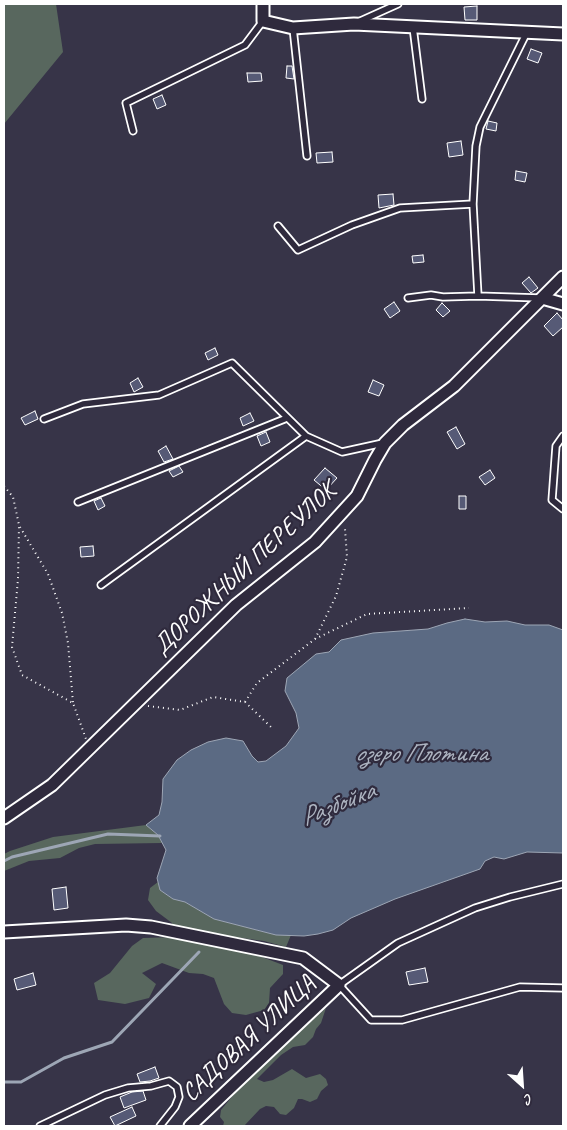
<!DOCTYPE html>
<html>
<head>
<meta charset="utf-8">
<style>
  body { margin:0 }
  #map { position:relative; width:567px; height:1130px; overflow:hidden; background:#373448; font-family:Caveat,sans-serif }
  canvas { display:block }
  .frame { position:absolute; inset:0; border:5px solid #fff; pointer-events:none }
  .north { position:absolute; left:497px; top:1060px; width:50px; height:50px; -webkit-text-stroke:4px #2f2a3d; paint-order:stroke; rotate:154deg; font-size:14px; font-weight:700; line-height:20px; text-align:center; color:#fff }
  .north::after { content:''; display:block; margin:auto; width:18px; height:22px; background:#fff; clip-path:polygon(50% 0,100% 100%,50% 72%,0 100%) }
</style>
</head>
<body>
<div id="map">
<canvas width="567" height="1130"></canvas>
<div class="frame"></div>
<div class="north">С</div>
</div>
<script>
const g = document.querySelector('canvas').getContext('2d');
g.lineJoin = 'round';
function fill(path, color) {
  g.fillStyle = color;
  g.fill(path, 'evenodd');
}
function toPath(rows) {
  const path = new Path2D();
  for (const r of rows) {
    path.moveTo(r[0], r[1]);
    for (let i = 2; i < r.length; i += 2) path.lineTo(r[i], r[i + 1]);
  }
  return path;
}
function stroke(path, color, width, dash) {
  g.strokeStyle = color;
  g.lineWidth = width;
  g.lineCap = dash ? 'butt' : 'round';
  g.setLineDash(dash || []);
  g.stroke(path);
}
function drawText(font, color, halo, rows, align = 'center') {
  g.font = font + ' Caveat,sans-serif';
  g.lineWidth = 4.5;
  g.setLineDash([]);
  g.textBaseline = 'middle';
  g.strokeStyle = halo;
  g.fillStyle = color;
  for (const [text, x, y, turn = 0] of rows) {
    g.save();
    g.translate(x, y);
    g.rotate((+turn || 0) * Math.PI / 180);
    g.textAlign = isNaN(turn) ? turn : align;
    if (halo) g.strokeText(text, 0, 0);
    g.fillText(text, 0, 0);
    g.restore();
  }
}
fill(toPath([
  [4,4,56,4,63,52,4,124],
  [146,825,158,835,162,843,95,844,79,848,60,858,29,861,4,871,4,854,10,851,53,837],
  [158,882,160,890,173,899,185,902,214,919,276,935,291,935,286,947,264,941,234,937,234,950,262,957,283,965,283,974,270,988,269,1003,264,1010,246,1015,232,1013,224,1004,214,978,203,974,189,973,162,963,142,973,156,984,149,998,125,1004,98,1000,94,983,110,973,132,946,143,938,175,937,172,923,156,911,148,900,150,888],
  [326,1008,321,1023,316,1029,313,1037,305,1045,293,1047,281,1055,257,1079,264,1082,273,1080,292,1069,306,1078,320,1074,326,1079,328,1085,321,1091,317,1099,310,1102,302,1099,298,1099,294,1108,286,1115,280,1114,274,1107,266,1106,260,1109,244,1126,223,1126,224,1122,220,1117,221,1110,244,1082]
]), '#58675e');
const water = toPath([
  [465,619,485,622,507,621,525,625,549,625,563,630,563,853,527,852,504,859,494,857,485,861,480,869,395,899,351,918,333,930,318,934,304,936,276,935,214,919,185,902,173,899,160,890,157,878,166,850,158,835,146,825,159,815,162,802,163,779,177,760,191,750,208,742,226,738,243,741,252,756,258,762,266,761,286,746,299,728,296,713,285,691,287,678,316,654,329,652,341,640,373,633,428,629,447,623,465,619]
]);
fill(water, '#5b6a83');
stroke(water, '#9da6b5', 1);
stroke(toPath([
  [4,861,12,857,108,834,160,836],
  [4,1082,21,1082,64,1058,112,1042,199,952]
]), '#9da6b5', 3);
const building = toPath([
  [477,6,477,20,465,20,464,7,477,6],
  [531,49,542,53,538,63,527,59,531,49],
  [287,66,292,66,294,79,286,78,287,66],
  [247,73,261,73,262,81,248,82,247,73],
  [162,95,166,105,157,109,153,99,162,95],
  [488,121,497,123,496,131,486,129,488,121],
  [461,141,463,155,449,157,447,143,461,141],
  [332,152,333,162,317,163,316,153,332,152],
  [516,171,527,173,525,182,515,180,516,171],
  [393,194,394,205,379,208,378,195,393,194],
  [423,255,424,262,413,263,412,256,423,255],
  [529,277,538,288,531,293,522,283,529,277],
  [394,302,400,311,390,318,384,309,394,302],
  [442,303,450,311,443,317,436,310,442,303],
  [557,313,563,320,563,327,553,336,544,326,557,313],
  [215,348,218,355,208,360,205,353,215,348],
  [138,378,143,387,134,392,130,383,138,378],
  [373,380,384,385,379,396,368,392,373,380],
  [35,411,38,419,25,425,21,418,35,411],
  [250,413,254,421,243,426,240,418,250,413],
  [456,427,465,444,457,449,447,432,456,427],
  [266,432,270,442,261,446,257,436,266,432],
  [166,446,173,459,164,462,158,451,166,446],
  [179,466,183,472,173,477,169,471,179,466],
  [325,468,337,478,326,490,314,480,325,468],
  [490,470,495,478,485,485,479,477,490,470],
  [459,496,466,496,466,509,459,509,459,496],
  [101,498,105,506,98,510,94,501,101,498],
  [93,546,94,556,81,557,80,547,93,546],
  [66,887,68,908,54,910,52,889,66,887],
  [425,968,428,982,409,985,406,972,425,968],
  [33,973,36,985,17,990,14,979,33,973],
  [155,1067,159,1078,150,1081,140,1082,137,1074,155,1067],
  [143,1091,146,1100,124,1108,120,1097,132,1092,143,1091],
  [132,1107,136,1116,115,1126,110,1117,132,1107]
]);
fill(building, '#565a76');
stroke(building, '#fff', 1);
const service = toPath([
  [358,22,398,4],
  [413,27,422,99],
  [293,28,307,156],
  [133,131,126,103,245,45,263,21],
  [278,226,298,250,352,225,400,208,473,204],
  [478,296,473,204,476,146,480,127,527,32],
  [408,298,431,295,443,297,478,296,540,298],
  [44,419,83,404,159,395,232,363,306,436],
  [563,436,556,446,552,500,563,509],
  [78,502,287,418],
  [101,585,306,436,342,452,383,443],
  [563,884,510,897,475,908,398,943,339,985,371,1020,402,1020,520,987,563,988],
  [40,1126,105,1095,128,1088,151,1086,169,1081,177,1087,179,1097,175,1107,160,1126]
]);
const minor = toPath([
  [263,4,263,21,293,28,354,24,563,34],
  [542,298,563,304],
  [4,818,52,785,236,605,315,542,357,496,375,460,385,443,403,425,454,386,563,277],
  [4,932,126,925,151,927,303,958,339,985,190,1126]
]);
stroke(service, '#fff', 9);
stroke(minor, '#fff', 15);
stroke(toPath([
  [4,486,13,497,19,525,18,579,12,647,22,675,73,703,86,739],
  [20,527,48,574,62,613,68,643,73,703],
  [315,639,336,596,347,557,345,529,343,526],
  [245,702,257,683,315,639,367,614,469,608],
  [148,706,180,710,213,697,245,702,271,727]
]), '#fff', 2, [1, 4]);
stroke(service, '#2f2a3d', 5.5);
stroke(minor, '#2f2a3d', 11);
drawText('25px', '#fff', '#2f2a3d', [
  ["ДОРОЖНЫЙ ПЕРЕУЛОК",245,569,-43],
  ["САДОВАЯ УЛИЦА",249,1039,-43]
]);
drawText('italic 26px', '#adb4c1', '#2f2a3d', [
  ["озеро Плотина",421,754],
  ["Разбойка",338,805,-22]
]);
</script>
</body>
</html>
